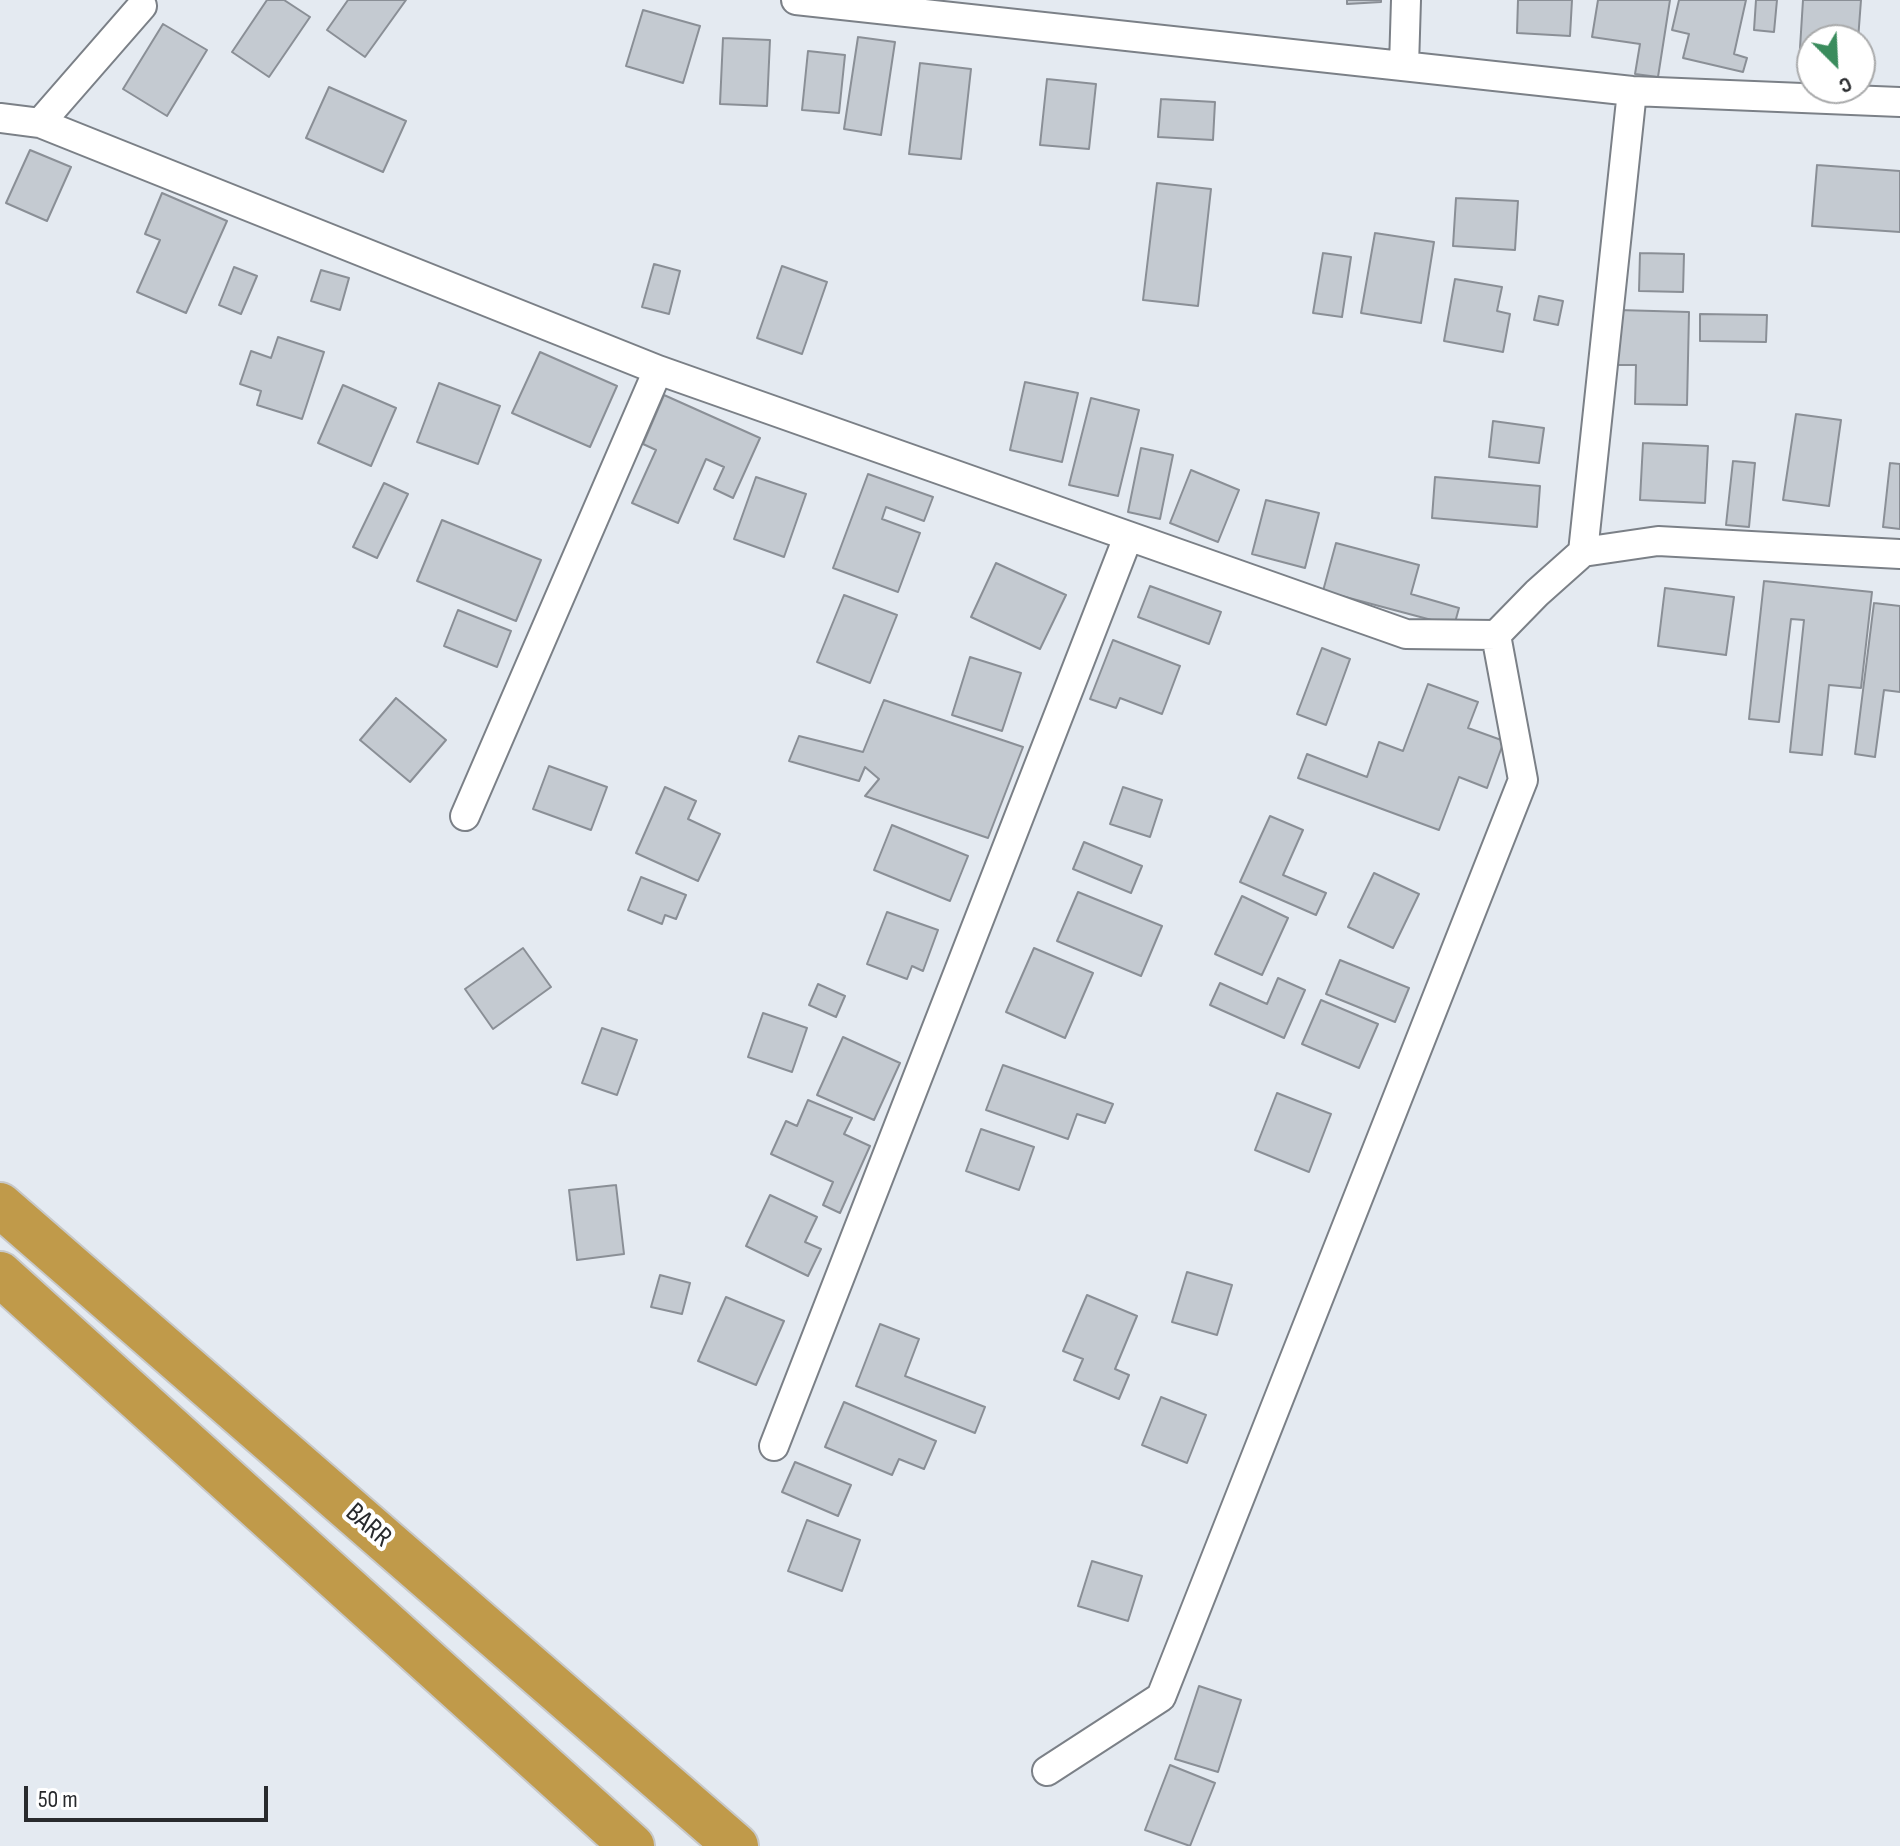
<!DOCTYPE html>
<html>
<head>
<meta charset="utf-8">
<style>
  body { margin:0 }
  #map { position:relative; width:1900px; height:1846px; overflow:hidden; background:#e4eaf1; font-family:"Sofia Sans Condensed",sans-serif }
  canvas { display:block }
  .north { position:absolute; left:1796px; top:24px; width:80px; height:80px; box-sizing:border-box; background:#fff; border:2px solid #a9aaab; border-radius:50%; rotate:156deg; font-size:22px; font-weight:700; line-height:32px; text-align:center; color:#282a2d }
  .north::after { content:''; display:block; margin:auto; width:28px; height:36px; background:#3a8c5d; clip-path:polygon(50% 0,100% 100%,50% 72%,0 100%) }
  .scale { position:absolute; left:24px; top:1786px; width:244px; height:36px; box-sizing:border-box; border:4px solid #282a2d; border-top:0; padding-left:10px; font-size:24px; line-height:28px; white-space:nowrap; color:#282a2d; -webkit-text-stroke:6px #fff; paint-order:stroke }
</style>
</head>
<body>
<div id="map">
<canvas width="1900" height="1846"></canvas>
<div class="north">С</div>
<div class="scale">50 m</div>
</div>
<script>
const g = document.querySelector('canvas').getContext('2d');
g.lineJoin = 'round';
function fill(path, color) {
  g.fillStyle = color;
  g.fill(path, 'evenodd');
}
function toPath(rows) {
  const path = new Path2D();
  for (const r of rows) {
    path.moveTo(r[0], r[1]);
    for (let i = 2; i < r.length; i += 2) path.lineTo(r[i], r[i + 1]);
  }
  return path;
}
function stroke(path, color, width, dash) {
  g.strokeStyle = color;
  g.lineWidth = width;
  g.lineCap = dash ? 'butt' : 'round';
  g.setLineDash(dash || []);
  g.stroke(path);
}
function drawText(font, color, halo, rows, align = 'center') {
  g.font = font + ' "Sofia Sans Condensed",sans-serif';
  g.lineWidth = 8;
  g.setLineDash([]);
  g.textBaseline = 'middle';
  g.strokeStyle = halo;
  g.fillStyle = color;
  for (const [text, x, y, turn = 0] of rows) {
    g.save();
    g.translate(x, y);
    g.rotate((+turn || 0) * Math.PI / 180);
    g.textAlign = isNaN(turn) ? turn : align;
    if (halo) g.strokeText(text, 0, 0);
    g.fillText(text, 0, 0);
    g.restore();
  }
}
const building = toPath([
  [267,0,284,0,310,17,269,77,232,52,267,0],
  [348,0,406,0,365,57,327,30,348,0],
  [1347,0,1381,0,1381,2,1347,4,1347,0],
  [1518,0,1572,0,1570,36,1517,33,1518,0],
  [1598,0,1670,0,1658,77,1635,74,1640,44,1592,37,1598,0],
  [1679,0,1746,0,1734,54,1747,58,1743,72,1683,58,1689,34,1672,30,1679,0],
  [1756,0,1777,0,1774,32,1754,30,1756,0],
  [1803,0,1861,0,1858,40,1812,40,1812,49,1800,48,1803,0],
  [643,10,700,26,683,83,626,66,643,10],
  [163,24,207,50,167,116,123,89,163,24],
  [858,37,895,42,881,135,844,129,858,37],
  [723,38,770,40,767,106,720,104,723,38],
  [808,51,845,55,839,113,802,110,808,51],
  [920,63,971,69,961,159,909,154,920,63],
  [1047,79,1096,84,1089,149,1040,145,1047,79],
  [329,87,406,121,383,172,306,138,329,87],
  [1161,99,1215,102,1213,140,1158,137,1161,99],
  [30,150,71,167,47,221,6,203,30,150],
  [1817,165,1900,171,1900,232,1812,226,1817,165],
  [1157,183,1211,189,1198,306,1143,300,1157,183],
  [162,193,227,221,186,313,137,292,160,240,145,234,162,193],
  [1456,198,1518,201,1515,250,1453,246,1456,198],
  [1375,233,1434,242,1421,323,1361,313,1375,233],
  [1323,253,1351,257,1342,317,1313,313,1323,253],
  [1640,253,1684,254,1683,292,1639,291,1640,253],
  [654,264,680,271,669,314,642,307,654,264],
  [782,266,827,282,802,354,757,338,782,266],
  [234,267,257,276,241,314,219,305,234,267],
  [321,270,349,278,340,310,311,301,321,270],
  [1455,279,1502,287,1497,311,1510,314,1503,352,1444,341,1455,279],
  [1539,296,1563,301,1558,325,1534,320,1539,296],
  [1618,310,1689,312,1687,405,1635,404,1636,365,1617,365,1618,310],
  [1700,314,1767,315,1766,342,1700,341,1700,314],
  [278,337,324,352,302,419,257,405,261,391,240,384,251,351,271,358,278,337],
  [540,352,617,386,590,447,512,413,540,352],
  [1025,382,1078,393,1062,462,1010,450,1025,382],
  [439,383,500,406,478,464,417,442,439,383],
  [343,385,396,408,371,466,318,443,343,385],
  [664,395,760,438,733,498,714,489,724,467,706,459,678,523,632,503,656,450,643,444,664,395],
  [1091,398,1139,410,1118,496,1069,485,1091,398],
  [1796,414,1841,420,1829,506,1783,500,1796,414],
  [1493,421,1544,428,1539,463,1489,457,1493,421],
  [1643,443,1708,446,1705,503,1640,500,1643,443],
  [1141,448,1173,455,1160,519,1128,512,1141,448],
  [1733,461,1755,463,1749,527,1726,525,1733,461],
  [1890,463,1900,464,1900,529,1883,527,1890,463],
  [1191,470,1239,490,1218,542,1170,523,1191,470],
  [868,474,933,497,924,521,886,507,882,519,920,533,898,592,833,568,868,474],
  [756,477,806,494,784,557,734,539,756,477],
  [1435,477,1540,486,1537,527,1432,518,1435,477],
  [384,483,408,494,377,558,353,547,384,483],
  [1266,500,1319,513,1305,568,1252,554,1266,500],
  [442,520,541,560,516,621,417,581,442,520],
  [1336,543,1419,565,1411,594,1459,608,1454,626,1323,591,1336,543],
  [996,563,1066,595,1040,649,971,617,996,563],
  [1764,581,1872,592,1861,688,1829,685,1822,755,1790,752,1804,620,1791,619,1779,722,1749,719,1764,581],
  [1150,586,1221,612,1209,644,1138,617,1150,586],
  [1665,588,1734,597,1726,655,1658,646,1665,588],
  [844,595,897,615,870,683,817,662,844,595],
  [1874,603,1900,606,1900,692,1884,690,1875,757,1855,754,1874,603],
  [458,610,511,631,497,667,444,646,458,610],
  [1113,640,1180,666,1162,714,1120,698,1116,708,1090,699,1113,640],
  [1322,648,1350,659,1326,725,1297,714,1322,648],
  [970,657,1021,673,1002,731,952,715,970,657],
  [1428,684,1478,702,1468,728,1504,741,1487,788,1459,777,1439,830,1298,778,1307,754,1367,777,1379,742,1403,751,1428,684],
  [396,698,446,740,410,782,360,740,396,698],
  [884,700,1023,747,988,838,865,796,879,779,865,767,859,781,789,761,799,736,863,752,884,700],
  [549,766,607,787,591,830,533,809,549,766],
  [665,787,696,801,688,819,720,834,698,881,636,853,665,787],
  [1123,787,1162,800,1150,837,1110,824,1123,787],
  [1270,816,1303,830,1283,875,1326,893,1316,915,1240,882,1270,816],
  [892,825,968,856,950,901,874,870,892,825],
  [1084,842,1142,866,1131,893,1073,869,1084,842],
  [1374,873,1419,894,1393,948,1348,927,1374,873],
  [641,877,686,895,676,919,665,915,662,924,628,910,641,877],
  [1078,892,1162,926,1141,976,1057,941,1078,892],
  [1242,896,1288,918,1262,975,1215,954,1242,896],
  [887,912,938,930,923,971,912,966,907,979,867,964,887,912],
  [523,948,551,987,493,1029,465,989,523,948],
  [1034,948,1093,973,1065,1038,1006,1012,1034,948],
  [1340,960,1409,988,1395,1022,1326,994,1340,960],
  [1278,978,1305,990,1284,1038,1210,1005,1220,983,1267,1004,1278,978],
  [818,984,845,996,836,1017,809,1005,818,984],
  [1321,1000,1378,1024,1359,1068,1302,1044,1321,1000],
  [763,1013,807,1028,792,1072,748,1057,763,1013],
  [602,1028,637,1040,617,1095,582,1083,602,1028],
  [843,1037,900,1063,874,1120,817,1095,843,1037],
  [1003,1065,1113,1104,1105,1123,1077,1114,1068,1139,986,1110,1003,1065],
  [1277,1093,1331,1114,1309,1172,1255,1150,1277,1093],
  [808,1100,852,1118,844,1134,870,1146,840,1213,823,1205,833,1182,771,1154,786,1121,797,1126,808,1100],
  [981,1129,1034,1147,1019,1190,966,1171,981,1129],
  [616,1185,624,1254,577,1260,569,1190,616,1185],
  [770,1195,817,1217,805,1242,821,1249,808,1276,746,1246,770,1195],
  [1187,1272,1232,1285,1217,1335,1172,1322,1187,1272],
  [660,1275,690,1283,682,1314,651,1307,660,1275],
  [1087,1295,1137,1316,1115,1369,1129,1375,1119,1399,1074,1380,1083,1359,1063,1351,1087,1295],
  [726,1297,784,1321,756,1385,698,1361,726,1297],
  [880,1324,919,1339,905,1376,985,1407,975,1433,856,1386,880,1324],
  [1161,1397,1206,1415,1187,1463,1142,1445,1161,1397],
  [844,1402,936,1441,924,1469,899,1459,892,1475,825,1447,844,1402],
  [795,1462,851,1485,838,1516,782,1492,795,1462],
  [807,1520,860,1540,842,1591,788,1571,807,1520],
  [1092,1561,1142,1576,1128,1621,1078,1606,1092,1561],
  [1199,1686,1241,1700,1218,1772,1175,1759,1199,1686],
  [1170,1765,1215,1783,1190,1846,1145,1830,1170,1765]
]);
fill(building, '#c4cad1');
stroke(building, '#8a8f96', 2);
const street = toPath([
  [796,0,1632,91,1900,102],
  [1404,66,1406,0],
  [0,118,40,123,142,6],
  [40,123,658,370],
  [1583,552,1632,91],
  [465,816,658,370,1406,634,1496,635,1537,593,1583,552,1658,541,1900,554],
  [774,1446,1128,537],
  [1047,1771,1161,1697,1523,780,1496,635]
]);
const highway = toPath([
  [0,1205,736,1846],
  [0,1274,632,1846]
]);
stroke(street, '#7b8087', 32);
stroke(highway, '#c7c8c8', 48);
stroke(street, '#fff', 28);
stroke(highway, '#c09a4a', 44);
drawText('28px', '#282a2d', '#fff', [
  ["BARR",368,1526,41]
]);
</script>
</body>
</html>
